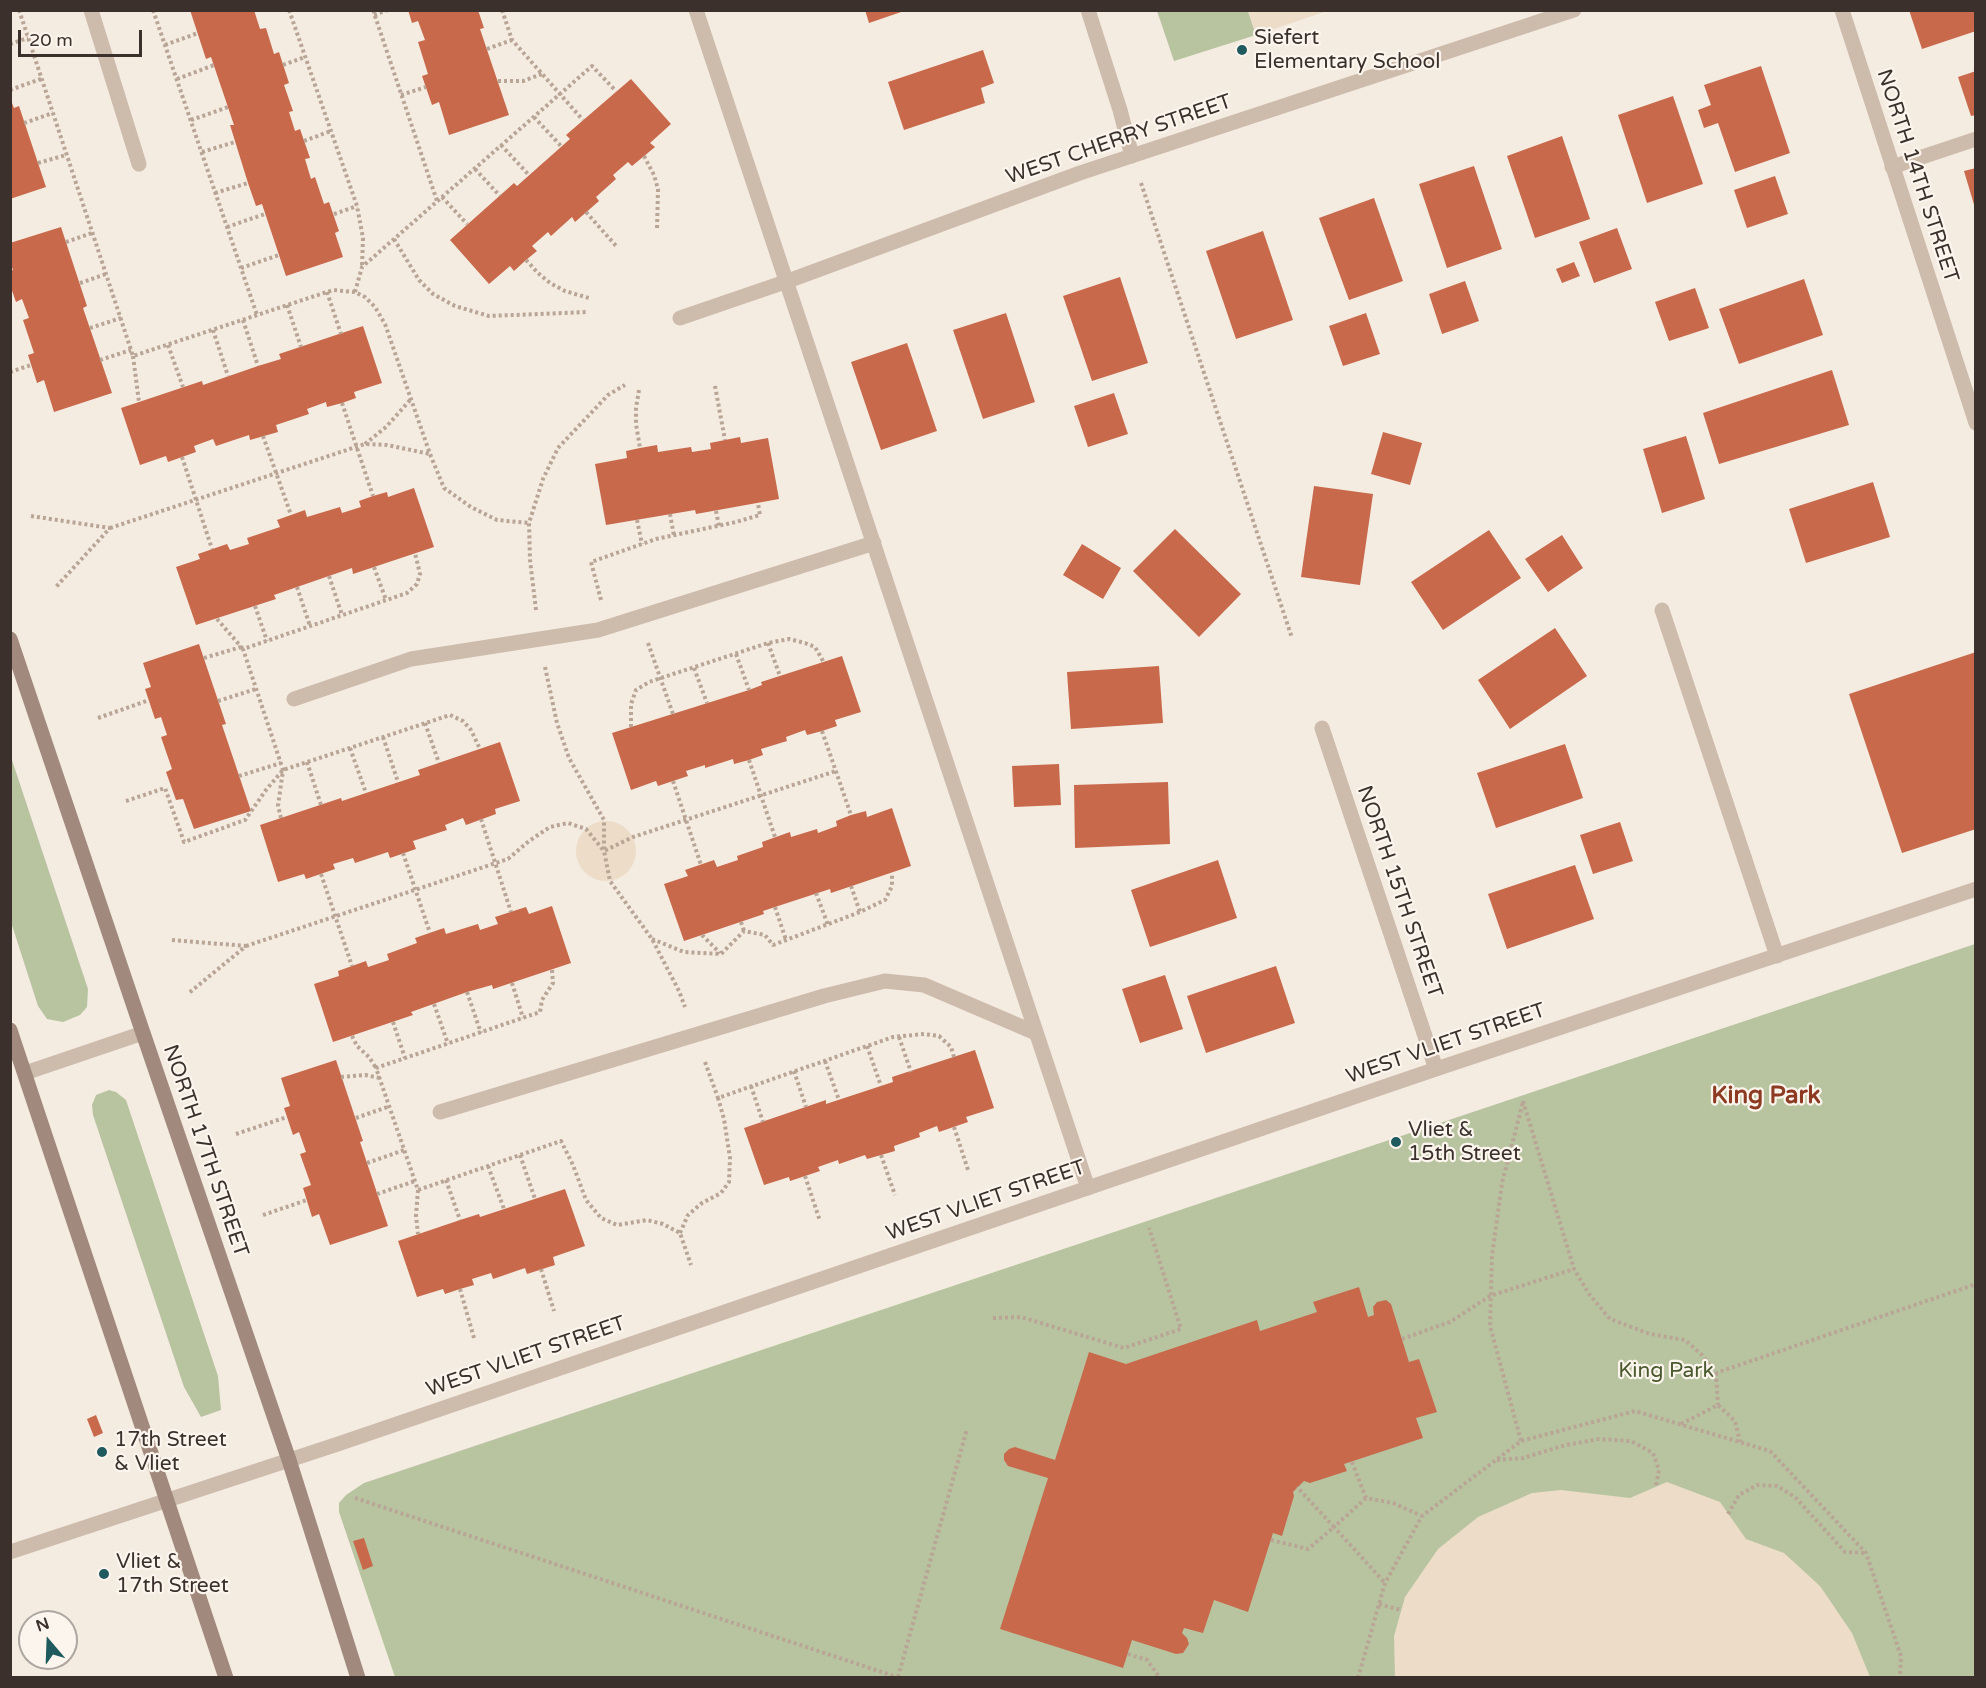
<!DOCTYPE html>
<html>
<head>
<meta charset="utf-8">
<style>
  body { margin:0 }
  #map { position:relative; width:1986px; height:1688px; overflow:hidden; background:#f4ebe1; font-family:"Varela Round",sans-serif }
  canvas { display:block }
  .frame { position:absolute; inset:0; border:12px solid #3b302b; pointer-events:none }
  .north { position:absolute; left:18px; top:1610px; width:60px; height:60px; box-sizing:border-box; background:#fbf5ee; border:2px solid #aea6a0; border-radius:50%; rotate:341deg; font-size:16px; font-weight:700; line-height:24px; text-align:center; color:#3b302b }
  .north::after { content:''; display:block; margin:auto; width:21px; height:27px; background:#1f5a5e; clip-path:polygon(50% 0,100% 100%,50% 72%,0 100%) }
  .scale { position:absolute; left:18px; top:30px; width:124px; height:27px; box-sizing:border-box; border:3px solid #3b302b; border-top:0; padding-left:8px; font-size:18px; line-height:21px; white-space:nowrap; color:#3b302b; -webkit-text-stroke:4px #fbf5ee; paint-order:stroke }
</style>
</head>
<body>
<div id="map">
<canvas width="1986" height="1688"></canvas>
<div class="frame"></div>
<div class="north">N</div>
<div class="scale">20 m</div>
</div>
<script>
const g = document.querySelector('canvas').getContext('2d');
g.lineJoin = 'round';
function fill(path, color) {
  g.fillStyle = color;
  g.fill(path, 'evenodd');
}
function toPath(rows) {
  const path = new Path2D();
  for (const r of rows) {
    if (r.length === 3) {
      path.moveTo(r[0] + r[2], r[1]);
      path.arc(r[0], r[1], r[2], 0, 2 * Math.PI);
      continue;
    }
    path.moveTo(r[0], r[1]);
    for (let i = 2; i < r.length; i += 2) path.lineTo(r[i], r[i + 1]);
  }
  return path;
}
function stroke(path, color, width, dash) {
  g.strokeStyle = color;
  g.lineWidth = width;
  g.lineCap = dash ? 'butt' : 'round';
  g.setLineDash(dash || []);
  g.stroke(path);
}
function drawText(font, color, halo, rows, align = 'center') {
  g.font = font + ' "Varela Round",sans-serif';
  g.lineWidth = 4.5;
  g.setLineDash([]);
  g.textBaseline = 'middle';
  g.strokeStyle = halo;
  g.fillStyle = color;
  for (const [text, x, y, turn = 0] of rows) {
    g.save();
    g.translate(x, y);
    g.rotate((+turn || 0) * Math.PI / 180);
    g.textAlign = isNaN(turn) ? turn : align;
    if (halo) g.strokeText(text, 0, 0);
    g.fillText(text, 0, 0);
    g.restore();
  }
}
fill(toPath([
  [1157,11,1248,11,1256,35,1174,61],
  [10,754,88,989,87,1007,80,1015,63,1022,47,1019,38,1006,11,922],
  [1975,944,1975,1677,395,1677,339,1512,339,1503,346,1495,364,1483],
  [109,1090,116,1092,126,1100,218,1376,221,1410,201,1417,184,1387,93,1115,92,1105,96,1095]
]), '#b8c4a0');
fill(toPath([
  [1248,11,1248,10,1327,11,1256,35],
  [606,851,30],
  [1667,1482,1720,1502,1746,1539,1784,1553,1820,1586,1852,1633,1870,1677,1395,1677,1394,1636,1405,1597,1438,1549,1478,1517,1532,1493,1561,1490,1630,1498]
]), '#ecdcc8');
fill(toPath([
  [190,10,254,10,260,29,266,28,274,54,279,52,289,83,284,85,293,111,289,112,295,131,300,129,310,158,305,159,311,179,315,177,324,204,329,202,339,231,335,233,343,257,286,276,262,204,256,206,248,183,230,125,234,125,211,57,206,59],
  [408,10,478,10,484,28,480,29,509,115,449,135,439,102,432,105,422,76,428,74,418,42,425,40,418,21,412,23],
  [865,10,904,10,904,11,869,23],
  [1909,10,1976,10,1976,31,1922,49],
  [983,50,994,83,981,88,985,103,904,130,888,82],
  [1761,66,1790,153,1735,172,1718,123,1704,128,1698,110,1711,105,1704,85],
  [1976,71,1976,115,1971,116,1958,77],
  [631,79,671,124,650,143,655,147,632,166,628,162,613,175,616,179,596,197,599,201,575,222,572,217,551,236,548,232,532,246,537,251,526,260,514,271,510,266,489,284,450,240,514,183,517,186,570,139,566,135],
  [1673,96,1703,184,1647,203,1618,115],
  [10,98,14,108,19,106,46,187,10,199],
  [1562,136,1590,219,1535,238,1507,156],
  [1474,166,1502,249,1447,268,1419,184],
  [1976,168,1976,208,1975,208,1964,171],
  [1775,176,1788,214,1747,228,1734,190],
  [1374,198,1403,281,1349,300,1319,218],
  [61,227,87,306,83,308,112,393,54,412,44,380,37,383,28,355,34,353,23,320,29,318,22,299,16,302,10,285,10,271,13,270,10,262,10,243],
  [1617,228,1632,269,1594,283,1579,242],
  [1263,231,1293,320,1236,339,1206,251],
  [1574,262,1580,276,1562,283,1556,269],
  [1120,277,1148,363,1092,381,1063,296],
  [1804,279,1823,335,1739,364,1719,309],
  [1465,281,1479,321,1442,334,1429,294],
  [1695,288,1709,328,1669,341,1655,302],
  [1006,313,1035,402,983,419,953,330],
  [1366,313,1380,354,1343,366,1329,326],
  [363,326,382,383,354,392,356,398,342,403,327,407,326,402,307,409,309,414,276,425,278,432,250,440,249,435,216,446,213,439,194,446,196,452,168,462,166,456,140,465,121,408,202,381,203,385,258,366,281,359,279,354],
  [907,343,937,431,881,450,851,362],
  [1832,370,1849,425,1719,464,1703,413],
  [1114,393,1128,434,1088,447,1074,406],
  [1383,432,1422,443,1410,485,1371,474],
  [1686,436,1705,499,1662,513,1643,449],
  [740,437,741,443,768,438,779,499,696,514,695,510,606,525,595,464,627,458,626,451,640,448,657,445,658,452,691,447,692,452,711,449,710,443],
  [1873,482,1890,537,1806,563,1789,509],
  [1314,486,1373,494,1360,585,1301,577],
  [414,488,434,547,353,574,352,568,274,595,276,599,196,625,176,567,200,559,198,554,227,544,230,550,249,544,247,538,280,527,277,520,305,510,307,517,340,507,342,513,361,507,359,501,373,496,387,492,388,497],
  [1175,529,1241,594,1199,637,1133,571],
  [1489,530,1521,578,1443,630,1411,582],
  [1562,535,1583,568,1548,592,1525,559],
  [1082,544,1121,568,1103,599,1063,575],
  [1555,628,1587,676,1510,729,1478,680],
  [199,644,226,724,222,725,251,811,194,829,183,799,176,800,166,772,172,769,161,737,167,735,161,717,155,719,145,689,151,687,143,663],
  [1976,652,1976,829,1902,853,1849,694],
  [842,656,861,712,835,720,837,726,822,731,807,735,805,730,786,737,787,741,761,749,763,755,749,760,734,764,733,759,705,768,705,765,686,771,688,776,658,786,656,781,631,790,612,733,749,690,762,685,761,682],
  [1159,666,1163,723,1071,729,1067,672],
  [500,742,520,801,495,809,496,814,466,825,463,818,445,825,447,830,413,841,416,849,390,858,388,852,355,863,353,858,333,864,335,869,306,879,304,874,278,882,260,825,341,798,342,801,420,775,418,770],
  [1565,744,1583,798,1496,828,1477,773],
  [1059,764,1061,805,1014,807,1012,766],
  [1168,782,1170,844,1075,848,1074,785],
  [892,808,911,866,831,893,830,889,775,907,763,911,764,914,684,941,664,884,688,876,685,870,714,860,717,867,738,860,737,856,763,847,762,842,790,832,791,837,817,829,818,833,837,826,836,821,851,815,866,811,867,817],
  [1620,822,1633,861,1593,874,1580,835],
  [1218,860,1237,918,1150,947,1131,890],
  [1575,865,1594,919,1507,949,1488,894],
  [552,906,571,963,493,989,492,985,467,992,411,1012,413,1015,333,1042,314,984,339,976,338,971,366,961,368,967,389,960,387,954,417,943,415,938,444,928,446,934,478,924,480,930,498,924,495,917,526,907,529,914],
  [1276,966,1295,1023,1206,1053,1187,996],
  [1165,975,1183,1029,1140,1043,1122,989],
  [975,1050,994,1108,966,1117,968,1122,939,1132,937,1126,919,1133,920,1137,894,1146,895,1151,867,1159,865,1155,839,1164,838,1160,818,1167,820,1171,790,1181,789,1177,764,1185,744,1128,826,1100,826,1104,893,1082,892,1077],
  [336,1060,363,1141,360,1142,388,1226,330,1245,319,1214,312,1217,303,1188,311,1185,300,1154,306,1152,299,1132,293,1135,284,1108,290,1106,281,1078],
  [565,1189,585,1246,553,1257,555,1265,527,1274,525,1268,493,1279,491,1273,472,1279,474,1285,460,1289,445,1294,443,1289,417,1297,398,1241,460,1220,479,1214,480,1217],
  [1359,1287,1368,1317,1374,1315,1373,1307,1377,1302,1386,1300,1391,1304,1409,1362,1419,1359,1437,1412,1416,1418,1423,1438,1344,1464,1347,1471,1310,1483,1304,1481,1293,1492,1294,1496,1282,1536,1273,1533,1248,1612,1214,1600,1203,1633,1184,1628,1182,1633,1187,1638,1189,1644,1183,1653,1176,1654,1132,1640,1123,1668,1000,1629,1048,1478,1008,1466,1004,1460,1004,1454,1009,1449,1015,1447,1055,1460,1089,1352,1126,1364,1257,1320,1260,1331,1317,1312,1313,1302],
  [96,1415,103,1433,94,1437,87,1419],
  [364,1538,373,1566,363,1570,353,1541]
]), '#c8694b');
stroke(toPath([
  [19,10,133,356,333,290,355,292,365,297,375,307,385,324,430,454,444,488,471,507,497,520,529,523],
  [153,10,257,315],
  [289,10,357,206,363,238,362,266],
  [373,10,437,201],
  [502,10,512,40,583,120],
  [374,15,388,10],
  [10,44,28,38],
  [165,45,198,33],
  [487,49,512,40],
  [283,65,305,57],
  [177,79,214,65],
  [498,81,523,81,542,74],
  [10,90,41,79],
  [401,95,426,87],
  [534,117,561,146],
  [191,120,228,107],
  [24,123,53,113],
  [304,141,331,131],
  [501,145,529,175],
  [202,152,235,142],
  [644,156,654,175,658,189,657,230],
  [38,163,66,155],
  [475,169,500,196],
  [1141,183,1292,638],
  [215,193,248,183],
  [442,197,467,224],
  [586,212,617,247],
  [334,214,357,206],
  [227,227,265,214],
  [394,239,419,280,433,294,455,306,489,316,588,312],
  [66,242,92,233],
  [526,260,538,273,550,283,565,291,589,298],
  [241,268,279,255],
  [80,283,106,274],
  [327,292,341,334],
  [355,292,362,267,592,66,616,91],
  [287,305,301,347],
  [243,320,258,366],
  [90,328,121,318],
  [213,330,228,376],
  [168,345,183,387],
  [133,356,139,402],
  [100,360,131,350],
  [10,372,31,365],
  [715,386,725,440],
  [639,390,636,408,636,424,640,448],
  [342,403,373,496],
  [263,436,291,515],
  [365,444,386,427,411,399],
  [182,457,212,549],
  [716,511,719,526],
  [670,514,674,536],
  [31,516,110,528,55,588],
  [637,520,642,544],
  [110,528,365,444,387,445,430,454],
  [374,567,386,600],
  [329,576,342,615],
  [297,587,310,626],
  [601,600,591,562,656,539,736,522,760,515,758,504],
  [255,606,267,641],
  [536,610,530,560,529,523,543,479,558,448,608,395,625,385],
  [217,619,243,649],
  [648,643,673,714],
  [768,643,780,676],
  [736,654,749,690],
  [204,658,241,647],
  [545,667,557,723,569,758,604,820,604,851,610,881,652,939,679,991,685,1007],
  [694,668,707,703],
  [218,701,256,689],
  [98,718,149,700],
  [425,723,439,763],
  [631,727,631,704,636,690,649,682,661,678,768,643,789,639,805,643,815,647,823,661],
  [822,731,851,815],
  [383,737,398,782],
  [350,748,366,793],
  [749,760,775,837],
  [307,762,321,805],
  [239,776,281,763],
  [673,781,701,865],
  [126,801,165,788,184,842,245,820,266,790,283,770,450,715,463,721,471,730,480,749],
  [281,818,278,806,283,770,243,649,407,593,417,584,420,574,415,553],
  [481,819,511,912],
  [403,853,430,933],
  [321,874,352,966],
  [851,886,860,912],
  [816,893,828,925],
  [775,907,786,940],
  [741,922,744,931],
  [702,935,720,953],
  [652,939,684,952,721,954,744,931,765,935,773,945,860,912,885,900,892,886,892,873],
  [172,940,246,946,189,993],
  [246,946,508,859,529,841,550,827,568,823,586,829,604,851,633,837,836,771],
  [552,970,553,983,542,1000,540,1012,376,1068,418,1190,561,1141,573,1165,586,1200,601,1218,617,1225,647,1220,663,1224,680,1233,691,1265],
  [512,983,523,1018],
  [467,992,481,1033],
  [434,1004,448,1044],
  [393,1022,405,1058],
  [352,1036,357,1046,369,1057,376,1068],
  [899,1037,911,1072],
  [867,1046,881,1086],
  [825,1061,839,1100],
  [705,1062,718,1098],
  [794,1071,806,1107],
  [341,1077,365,1075,380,1078],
  [751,1086,763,1122],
  [1523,1101,1574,1269,1589,1294,1610,1319,1650,1334,1685,1340,1702,1355,1716,1373,1976,1284],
  [356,1118,390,1106],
  [954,1127,968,1170],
  [236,1134,287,1117],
  [520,1155,535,1199],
  [881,1155,895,1195],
  [367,1163,404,1150],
  [488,1166,504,1209],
  [805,1176,820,1221],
  [446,1180,460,1220],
  [418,1190,416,1216,418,1234],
  [377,1194,415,1181],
  [263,1215,307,1200],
  [680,1233,688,1215,702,1203,721,1193,729,1182,730,1158,724,1119,718,1098,893,1037,924,1034,939,1036,951,1047,954,1057],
  [541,1269,554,1311],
  [460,1289,474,1338],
  [993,1318,1021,1317,1124,1348,1181,1329,1149,1228],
  [1402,1339,1450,1322,1490,1296,1574,1269],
  [1716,1373,1718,1405],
  [1681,1424,1718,1405,1735,1421,1740,1442],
  [1521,1441,1490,1326,1492,1256,1502,1183,1523,1102],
  [1497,1460,1523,1458,1566,1445,1599,1439,1631,1441,1653,1453,1659,1470,1656,1486],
  [1352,1462,1366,1498,1393,1503,1422,1516],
  [355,1498,900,1678],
  [1366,1498,1334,1527,1385,1583],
  [1728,1514,1739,1495,1757,1485,1777,1486,1795,1497,1845,1552,1866,1553],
  [1271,1540,1308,1549,1334,1527,1297,1487],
  [1379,1604,1401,1610],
  [1128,1654,1147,1660,1160,1678],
  [898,1677,967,1429],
  [1358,1678,1385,1583,1422,1516,1521,1441,1635,1411,1770,1451,1866,1553,1901,1656,1900,1678]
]), '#b9a596', 4, [3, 3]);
stroke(toPath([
  [91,10,139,164],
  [696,10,1088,1188],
  [1892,167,1976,139],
  [1662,610,1777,956],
  [294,699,411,659,598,630,874,543],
  [25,1073,143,1033],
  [440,1112,824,996,885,981,924,985,1036,1033]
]), '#cdbbac', 15);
stroke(toPath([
  [1088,10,1120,110,1132,156],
  [1842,10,1976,423],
  [680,318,788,281,1080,173,1574,10],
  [1322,728,1436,1069]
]), '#cdbbac', 15);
stroke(toPath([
  [10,1552,338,1444,1436,1069,1976,889]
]), '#cdbbac', 15);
stroke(toPath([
  [10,639,143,1033,289,1460,358,1678],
  [10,1030,226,1678]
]), '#a18a7d', 15);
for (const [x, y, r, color] of [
  [1242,50,6,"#1f5a5e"],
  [1396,1142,6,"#1f5a5e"],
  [102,1452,6,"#1f5a5e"],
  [104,1574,6,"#1f5a5e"]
]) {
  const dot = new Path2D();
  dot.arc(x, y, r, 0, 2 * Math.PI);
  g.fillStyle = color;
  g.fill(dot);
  stroke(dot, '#fbf5ee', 2);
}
drawText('21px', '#3b302b', '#fbf5ee', [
  ["Siefert",1254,38],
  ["Elementary School",1254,62],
  ["Vliet &",1408,1130],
  ["15th Street",1408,1154],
  ["17th Street",114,1440],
  ["& Vliet",114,1464],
  ["Vliet &",116,1562],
  ["17th Street",116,1586]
], 'left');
drawText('21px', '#3b302b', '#fbf5ee', [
  ["WEST CHERRY STREET",1119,140,-19],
  ["NORTH 14TH STREET",1917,176,72],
  ["NORTH 15TH STREET",1399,892,71],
  ["WEST VLIET STREET",1446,1044,-19],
  ["NORTH 17TH STREET",205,1151,71],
  ["WEST VLIET STREET",986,1201,-19],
  ["WEST VLIET STREET",526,1357,-19]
]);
drawText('21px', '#4a5a2e', '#fbf5ee', [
  ["King Park",1666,1371]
]);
drawText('bold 24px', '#8c3b22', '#fbf5ee', [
  ["King Park",1766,1097]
]);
</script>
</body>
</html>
